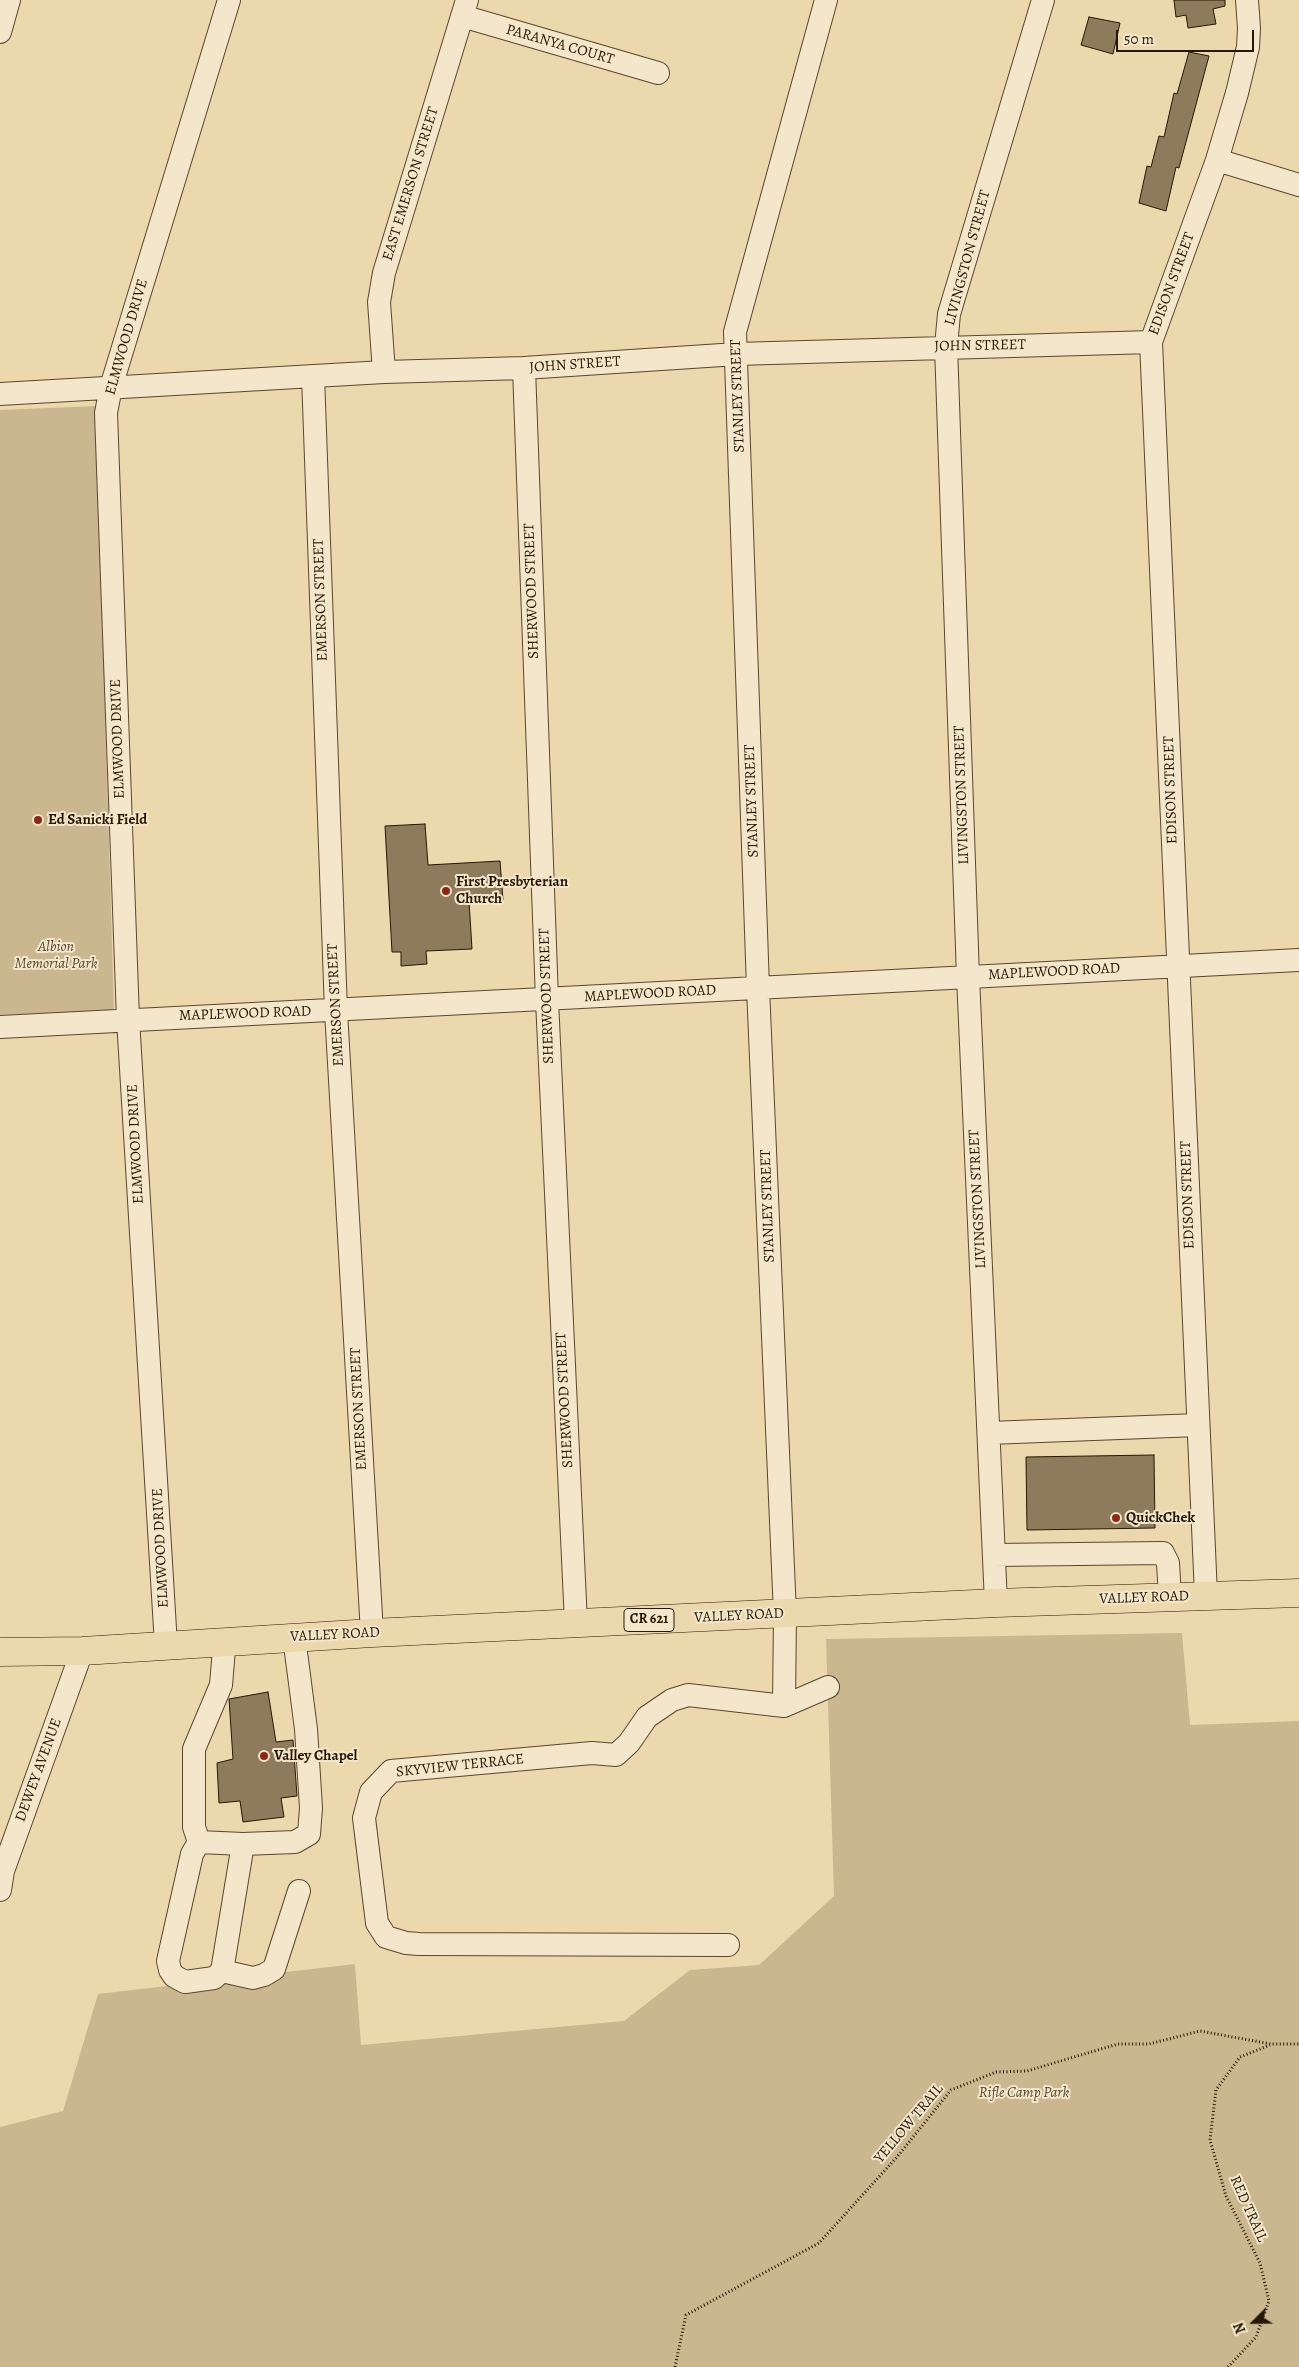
<!DOCTYPE html>
<html>
<head>
<meta charset="utf-8">
<style>
  body { margin:0 }
  #map { position:relative; width:1299px; height:2367px; overflow:hidden; background:#ecd8ad; font-family:Alegreya,serif }
  canvas { display:block }
  .north { position:absolute; left:1229px; top:2297px; width:50px; height:50px; -webkit-text-stroke:4px #f3e6ca; paint-order:stroke; rotate:247deg; font-size:14px; font-weight:700; line-height:20px; text-align:center; color:#261702 }
  .north::after { content:''; display:block; margin:auto; width:18px; height:22px; background:#261702; clip-path:polygon(50% 0,100% 100%,50% 72%,0 100%) }
  .scale { position:absolute; left:1116px; top:30px; width:138px; height:22px; box-sizing:border-box; border:2px solid #261702; border-top:0; padding-left:6px; font-size:15px; line-height:18px; white-space:nowrap; color:#261702; -webkit-text-stroke:4px #f3e6ca; paint-order:stroke }
</style>
</head>
<body>
<div id="map">
<canvas width="1299" height="2367"></canvas>
<div class="north">N</div>
<div class="scale">50 m</div>
</div>
<script>
const g = document.querySelector('canvas').getContext('2d');
g.lineJoin = 'round';
function fill(path, color) {
  g.fillStyle = color;
  g.fill(path, 'evenodd');
}
function toPath(rows) {
  const path = new Path2D();
  for (const r of rows) {
    path.moveTo(r[0], r[1]);
    for (let i = 2; i < r.length; i += 2) path.lineTo(r[i], r[i + 1]);
  }
  return path;
}
function stroke(path, color, width, dash) {
  g.strokeStyle = color;
  g.lineWidth = width;
  g.lineCap = dash ? 'butt' : 'round';
  g.setLineDash(dash || []);
  g.stroke(path);
}
function drawText(font, color, halo, rows, align = 'center') {
  g.font = font + ' Alegreya,serif';
  g.lineWidth = 4;
  g.setLineDash([]);
  g.textBaseline = 'middle';
  g.strokeStyle = halo;
  g.fillStyle = color;
  for (const [text, x, y, turn = 0] of rows) {
    g.save();
    g.translate(x, y);
    g.rotate((+turn || 0) * Math.PI / 180);
    g.textAlign = isNaN(turn) ? turn : align;
    if (halo) g.strokeText(text, 0, 0);
    g.fillText(text, 0, 0);
    g.restore();
  }
}
fill(toPath([
  [96,406,114,1010,0,1015,0,410],
  [1182,1633,1190,1725,1299,1721,1299,2367,0,2367,0,2127,63,2111,98,1994,355,1964,361,2045,624,2021,690,1970,759,1965,834,1896,826,1639]
]), '#cab790');
const building = toPath([
  [1174,0,1225,0,1225,6,1213,9,1216,24,1188,28,1186,15,1176,17,1174,0],
  [1089,17,1120,23,1113,54,1081,45,1089,17],
  [1189,52,1209,56,1179,168,1176,167,1166,211,1139,203,1147,166,1151,167,1159,136,1164,137,1174,93,1177,94,1189,52],
  [425,824,428,865,500,861,503,900,469,901,472,949,426,951,427,964,401,966,401,952,392,952,385,826,425,824],
  [1154,1455,1155,1528,1027,1530,1026,1457,1154,1455],
  [268,1692,276,1742,293,1740,297,1796,281,1798,284,1817,243,1822,240,1801,219,1803,217,1763,233,1759,229,1699,268,1692]
]);
fill(building, '#8d7b5b');
stroke(building, '#261702', 1);
const minor = toPath([
  [826,0,735,332,758,988,785,1614,784,1706,828,1687],
  [462,16,658,73],
  [0,32,9,0],
  [1217,160,1299,185],
  [524,368,547,1000,576,1623],
  [384,372,379,302,384,273,467,0],
  [313,376,336,1011,372,1633],
  [0,394,384,372,524,368,737,354,1151,342],
  [0,1027,1299,960],
  [989,1433,1198,1425],
  [994,1555,1163,1553,1168,1563,1170,1597],
  [1206,1595,1151,342,1217,160,1237,93,1248,47,1249,28,1247,0],
  [996,1603,968,977,946,346,949,314,1043,0],
  [223,1642,224,1649,221,1685,194,1749,194,1827,199,1842,243,1844,295,1842,309,1834,311,1808,306,1729,294,1637],
  [166,1645,128,1019,106,413,111,387,229,0],
  [199,1842,192,1854,168,1961,170,1970,174,1976,185,1982,214,1978,222,1971,243,1844],
  [0,1890,3,1871,82,1651],
  [728,1945,419,1944,406,1943,386,1937,377,1923,364,1818,371,1792,391,1771,592,1753,616,1755,629,1743,647,1717,672,1700,688,1695,784,1706],
  [222,1971,253,1978,264,1975,274,1969,299,1891]
]);
const major = toPath([
  [0,1652,82,1651,372,1633,996,1603,1299,1593]
]);
stroke(minor, '#58472d', 24);
stroke(major, '#261702', 29);
stroke(toPath([
  [675,2367,686,2315,819,2243,897,2157,951,2090,996,2072,1027,2071,1118,2044,1149,2044,1200,2031,1271,2044,1299,2044],
  [1228,2367,1256,2337,1269,2301,1260,2263,1226,2196,1210,2140,1216,2090,1240,2057,1270,2045]
]), '#261702', 3, [1, 2.5]);
stroke(minor, '#f3e6ca', 22);
stroke(major, '#ecd8ad', 28);
for (const [x, y, r, color] of [
  [38,820,5,"#8f2418"],
  [446,891,5,"#8f2418"],
  [1116,1518,5,"#8f2418"],
  [264,1756,5,"#8f2418"]
]) {
  const dot = new Path2D();
  dot.arc(x, y, r, 0, 2 * Math.PI);
  g.fillStyle = color;
  g.fill(dot);
  stroke(dot, '#f3e6ca', 2);
}
for (const [x, y, w] of [
  [649,1620,50]
]) {
  const box = new Path2D();
  box.roundRect(x - w / 2, y - 11.5, w, 23, 4);
  g.fillStyle = '#f3e6ca';
  g.fill(box);
  stroke(box, '#261702', 1);
}
drawText('bold 14px', '#261702', null, [
  ["CR 621",649,1620]
]);
drawText('15px', '#261702', '#f3e6ca', [
  ["PARANYA COURT",560,45,16],
  ["EAST EMERSON STREET",411,184,-73],
  ["LIVINGSTON STREET",968,258,-75],
  ["EDISON STREET",1172,284,-70],
  ["ELMWOOD DRIVE",127,337,-74],
  ["JOHN STREET",980,346,-1],
  ["JOHN STREET",575,365,-4],
  ["STANLEY STREET",738,396,-92],
  ["SHERWOOD STREET",532,591,-92],
  ["EMERSON STREET",321,600,-92],
  ["ELMWOOD DRIVE",118,739,-92],
  ["EDISON STREET",1171,790,-92],
  ["LIVINGSTON STREET",962,795,-92],
  ["STANLEY STREET",752,801,-92],
  ["MAPLEWOOD ROAD",1054,972,-3],
  ["MAPLEWOOD ROAD",650,994,-3],
  ["SHERWOOD STREET",547,996,-92],
  ["EMERSON STREET",336,1005,-93],
  ["MAPLEWOOD ROAD",245,1014,-2],
  ["ELMWOOD DRIVE",136,1144,-93],
  ["EDISON STREET",1188,1195,-92],
  ["LIVINGSTON STREET",978,1199,-93],
  ["STANLEY STREET",768,1206,-92],
  ["SHERWOOD STREET",565,1400,-93],
  ["EMERSON STREET",359,1409,-93],
  ["ELMWOOD DRIVE",161,1548,-93],
  ["VALLEY ROAD",1144,1598,-2],
  ["VALLEY ROAD",739,1616,-3],
  ["VALLEY ROAD",335,1635,-3],
  ["SKYVIEW TERRACE",460,1766,-6],
  ["DEWEY AVENUE",39,1770,-70],
  ["YELLOW TRAIL",909,2124,-50],
  ["RED TRAIL",1248,2209,66]
]);
drawText('bold 15px', '#261702', '#f3e6ca', [
  ["Ed Sanicki Field",48,820],
  ["First Presbyterian",456,882],
  ["Church",456,899],
  ["QuickChek",1126,1518],
  ["Valley Chapel",274,1756]
], 'left');
drawText('italic 15px', '#57472d', '#f3e6ca', [
  ["Albion",56,947],
  ["Memorial Park",56,964],
  ["Rifle Camp Park",1024,2093]
]);
</script>
</body>
</html>
